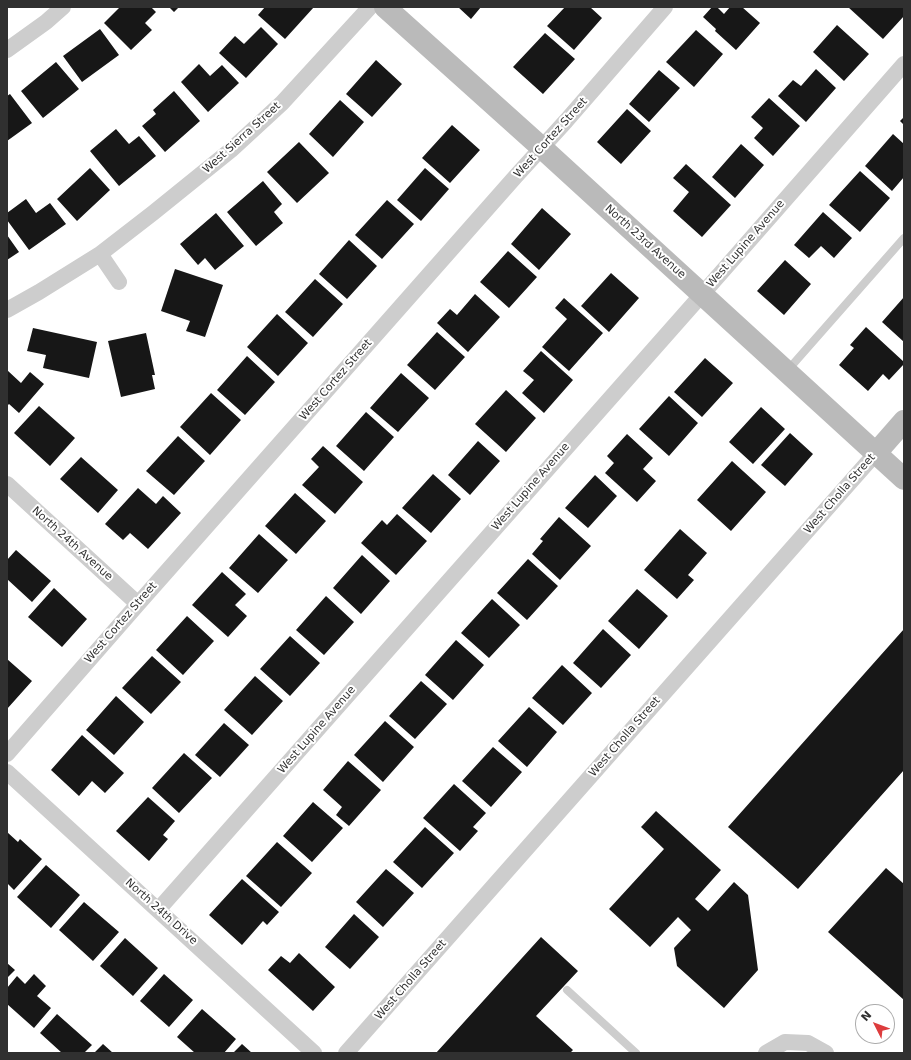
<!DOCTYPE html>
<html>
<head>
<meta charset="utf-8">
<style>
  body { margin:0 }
  #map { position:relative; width:911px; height:1060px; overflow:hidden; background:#fff; font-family:"DejaVu Sans",sans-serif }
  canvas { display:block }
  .frame { position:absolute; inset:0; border:8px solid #303030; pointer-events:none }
  .north { position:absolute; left:855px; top:1004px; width:40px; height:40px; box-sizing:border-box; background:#fff; border:1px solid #acacac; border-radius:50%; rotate:312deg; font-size:11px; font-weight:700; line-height:16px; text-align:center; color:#303030 }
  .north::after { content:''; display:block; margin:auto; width:14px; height:18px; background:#dd3c3d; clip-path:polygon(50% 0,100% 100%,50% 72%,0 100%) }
</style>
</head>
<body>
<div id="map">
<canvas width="911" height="1060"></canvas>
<div class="frame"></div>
<div class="north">N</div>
</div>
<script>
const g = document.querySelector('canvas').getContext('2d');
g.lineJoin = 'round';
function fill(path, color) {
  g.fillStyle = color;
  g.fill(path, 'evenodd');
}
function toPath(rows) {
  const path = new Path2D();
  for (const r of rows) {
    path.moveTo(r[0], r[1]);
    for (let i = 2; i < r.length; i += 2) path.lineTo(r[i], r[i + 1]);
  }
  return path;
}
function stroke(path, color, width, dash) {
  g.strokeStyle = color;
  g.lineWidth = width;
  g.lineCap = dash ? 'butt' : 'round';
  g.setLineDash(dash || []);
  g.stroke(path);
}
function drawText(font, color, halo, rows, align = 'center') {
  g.font = font + ' "DejaVu Sans",sans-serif';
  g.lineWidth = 4;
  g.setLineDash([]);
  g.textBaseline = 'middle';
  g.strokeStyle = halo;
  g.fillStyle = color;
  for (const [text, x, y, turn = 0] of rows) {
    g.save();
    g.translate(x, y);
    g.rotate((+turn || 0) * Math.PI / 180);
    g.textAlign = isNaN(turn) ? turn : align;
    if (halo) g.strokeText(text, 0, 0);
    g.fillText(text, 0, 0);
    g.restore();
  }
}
fill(toPath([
  [120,7,151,7,156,12,145,23,152,30,131,50,104,23],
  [169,7,179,7,174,12],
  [265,7,314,7,285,39,258,15],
  [458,7,481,7,471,19],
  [565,7,590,7,602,18,574,50,547,26],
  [712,7,717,7,724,14,730,7,742,7,760,23,736,50,715,31,716,29,703,17],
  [848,7,904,7,904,16,883,39],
  [837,25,869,54,844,81,813,52],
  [261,27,278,44,246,78,219,53,235,36,244,44],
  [100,29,119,55,82,82,63,56],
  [696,30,723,54,694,87,666,62],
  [545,33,575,59,543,94,513,67],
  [376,60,402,84,372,117,346,94],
  [56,62,79,89,43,118,21,91],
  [199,64,210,76,222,65,239,83,208,112,181,82],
  [816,69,836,88,806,122,778,96,793,80,801,86],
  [659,70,680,88,649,122,629,104],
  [174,91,200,121,165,152,142,126,156,114,153,110],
  [10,94,32,123,7,141,7,96],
  [769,98,800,126,773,156,754,138,763,128,751,117],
  [340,100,364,122,333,157,309,134],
  [627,109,651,131,621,164,597,142],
  [904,117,904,125,900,121],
  [452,125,480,150,450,183,422,158],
  [116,129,129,144,139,136,156,156,119,186,90,151],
  [893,134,904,144,904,177,892,191,865,166],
  [299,142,329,173,297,203,267,172],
  [741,144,764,165,735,198,712,177],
  [686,164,731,205,702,237,673,211,689,192,673,178],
  [90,168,110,190,77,221,57,199],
  [425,168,449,189,421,221,397,200],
  [860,171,890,198,860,232,829,205],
  [263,181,282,204,274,212,283,223,256,246,227,212],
  [26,199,36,213,50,203,66,224,29,250,7,220,7,213],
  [387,200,414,224,382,259,355,235],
  [542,208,571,234,539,270,511,244],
  [823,212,852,238,834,258,821,246,809,258,794,245],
  [216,213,244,246,215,270,205,258,198,265,180,244],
  [7,235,19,252,7,260],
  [349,240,377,266,347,299,319,274],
  [508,251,537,277,509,308,480,282],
  [785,260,811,284,784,315,757,291],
  [175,269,223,285,205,337,186,331,190,321,161,311],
  [611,273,639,298,609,332,581,306],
  [315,279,343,304,313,337,285,312],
  [475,294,500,317,468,352,437,323,450,309,457,315],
  [904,297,904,342,882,322],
  [564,298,603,333,569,371,542,347,567,319,555,308],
  [277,314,308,343,278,376,247,347],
  [866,327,904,362,904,364,889,380,883,374,868,391,839,365,854,348,850,345],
  [33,328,97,342,89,378,43,368,46,355,27,351],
  [437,332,465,357,435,390,407,365],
  [146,333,155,375,152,375,155,389,121,397,108,341],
  [541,351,573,380,544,413,522,393,534,380,523,371],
  [247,356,275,382,245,415,217,390],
  [705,358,733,383,702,417,674,392],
  [7,370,21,383,30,372,44,384,19,413,9,404,7,406],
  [401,373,429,398,398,432,370,408],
  [506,390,536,418,506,452,475,424],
  [211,393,241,420,210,455,180,427],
  [669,396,698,423,669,456,639,429],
  [39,406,75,438,50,466,14,433],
  [761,407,785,429,753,464,729,442],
  [366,412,394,437,364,471,336,446],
  [790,433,813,454,785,486,761,465],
  [627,434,653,458,643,469,656,481,637,502,605,473,614,463,607,456],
  [178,436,205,461,174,495,146,471],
  [478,441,500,461,470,495,448,475],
  [323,446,363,482,335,514,302,485,319,467,311,459],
  [81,457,118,490,98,513,60,479],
  [732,461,766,492,731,531,697,500],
  [433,474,461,499,431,533,402,508],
  [595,475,617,496,588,528,565,508],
  [138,488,156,504,163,496,181,513,148,549,130,533,123,540,105,524],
  [295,493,326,521,296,554,265,526],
  [397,514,427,541,396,575,361,543,382,520,387,525],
  [559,517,591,546,560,580,532,554,543,541,540,539],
  [680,529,707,553,688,575,694,580,677,599,644,570],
  [259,534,288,560,258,593,229,568],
  [16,550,51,581,32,602,7,579,7,560],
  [362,555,390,581,361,614,333,588],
  [528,559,558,586,527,620,497,593],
  [222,572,246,594,235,605,247,616,228,637,192,605],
  [54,588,87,619,62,647,28,617],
  [637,589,668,616,639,649,608,621],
  [326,596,354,622,324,655,296,630],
  [492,599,520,625,489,658,461,633],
  [187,616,214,641,183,675,156,650],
  [603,629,631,655,601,688,573,663],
  [904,629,904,770,798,889,728,827],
  [290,636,320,663,290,696,260,669],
  [456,640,484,665,453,700,425,675],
  [152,656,181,682,151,714,122,688],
  [7,659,32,681,7,709],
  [562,665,592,693,563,725,532,698],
  [255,676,283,701,252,735,224,710],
  [421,681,447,704,415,739,389,716],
  [116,696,144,722,114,755,86,730],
  [529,707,557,732,527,767,498,741],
  [385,721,414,747,383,782,354,755],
  [224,723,249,745,220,777,195,755],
  [82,735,124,773,105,793,92,781,79,796,51,770],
  [493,747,522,772,491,807,462,781],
  [184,753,212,778,179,813,152,788],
  [348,761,381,790,349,826,336,815,342,807,323,790],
  [454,784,486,813,473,827,478,831,460,851,423,818],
  [148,797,175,821,163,835,168,839,149,861,116,831],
  [313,802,343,828,312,862,283,836],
  [656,811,721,870,695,899,708,911,734,882,748,895,758,970,724,1008,677,966,674,948,691,930,678,917,650,947,609,909,664,849,641,827],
  [425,827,454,853,422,888,393,862],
  [7,832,18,842,20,839,42,859,14,890,7,883],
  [277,842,312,873,281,907,246,876],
  [46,865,80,895,51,928,17,897],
  [886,868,904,884,904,1000,828,932],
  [386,869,414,893,383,927,356,902],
  [242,879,279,912,267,925,263,921,242,945,209,915],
  [84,902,119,932,93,961,59,930],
  [354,914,379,937,350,969,325,947],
  [541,937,578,971,536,1016,573,1050,570,1053,436,1053],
  [125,938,158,968,133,996,100,966],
  [299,953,335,987,313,1011,268,970,281,956,290,963],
  [7,963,15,970,7,978],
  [34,974,46,986,37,996,51,1008,34,1028,7,1004,7,988,17,976,25,984],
  [164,974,193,1000,169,1027,140,1001],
  [202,1009,236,1039,224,1053,195,1053,177,1037],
  [57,1014,92,1045,84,1053,62,1053,40,1033],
  [103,1044,113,1053,94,1053],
  [242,1044,252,1053,233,1053]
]), '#171717');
stroke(toPath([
  [787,371,904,238],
  [567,990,636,1053]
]), '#cdcdcd', 8);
stroke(toPath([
  [7,50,46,22,63,7],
  [100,254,119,282],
  [7,310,39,292,100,254,153,213,231,150,282,103,370,7],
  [7,484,138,604],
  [7,754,138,604,516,176,566,121,665,7],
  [7,772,314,1053],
  [158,910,720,274,904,64],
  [346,1053,876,453],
  [766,1053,785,1042,808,1043,826,1053]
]), '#cdcdcd', 16);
stroke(toPath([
  [385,7,542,148,904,479],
  [876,453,904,421]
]), '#bababa', 22);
drawText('11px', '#303030', '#fff', [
  ["West Sierra Street",242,138,-42],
  ["West Cortez Street",551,138,-48],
  ["North 23rd Avenue",645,242,42],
  ["West Lupine Avenue",746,244,-49],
  ["West Cortez Street",336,380,-49],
  ["West Lupine Avenue",531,487,-49],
  ["West Cholla Street",840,494,-49],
  ["North 24th Avenue",72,544,42],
  ["West Cortez Street",121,623,-49],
  ["West Lupine Avenue",317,730,-49],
  ["West Cholla Street",625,737,-49],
  ["North 24th Drive",161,912,42],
  ["West Cholla Street",411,980,-49]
]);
</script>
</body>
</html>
